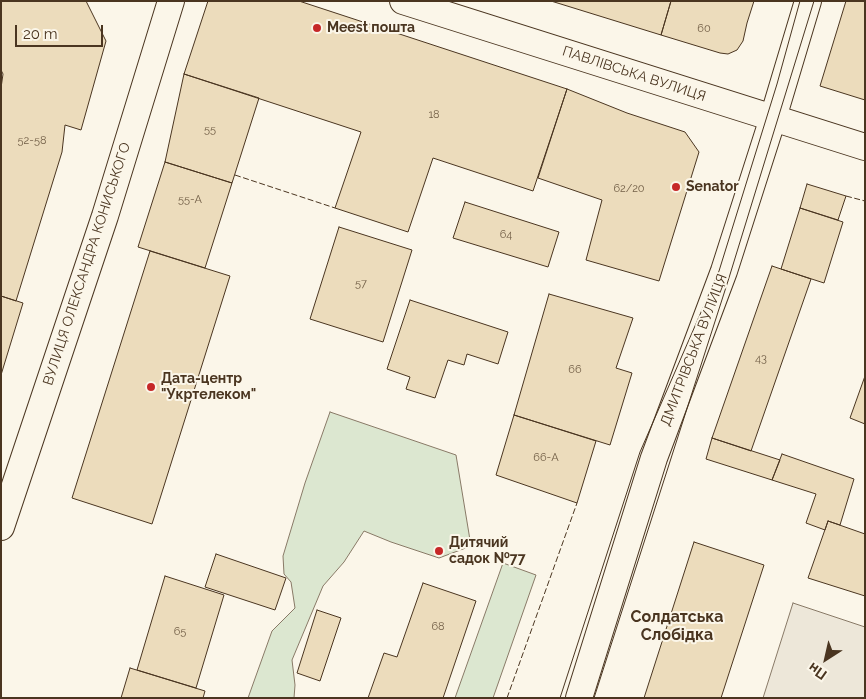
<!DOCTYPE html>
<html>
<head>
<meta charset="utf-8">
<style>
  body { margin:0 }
  #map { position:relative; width:866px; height:699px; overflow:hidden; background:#fbf6e9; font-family:Raleway,sans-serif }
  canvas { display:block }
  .frame { position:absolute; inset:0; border:2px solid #4a3520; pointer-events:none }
  .north { position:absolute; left:801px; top:634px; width:50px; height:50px; -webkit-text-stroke:4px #fbf6e9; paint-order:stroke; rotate:215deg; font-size:14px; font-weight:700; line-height:20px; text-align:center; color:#4a3520 }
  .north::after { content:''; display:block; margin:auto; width:18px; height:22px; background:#4a3520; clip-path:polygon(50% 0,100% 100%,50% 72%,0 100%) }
  .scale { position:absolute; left:15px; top:25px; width:88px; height:22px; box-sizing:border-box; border:2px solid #4a3520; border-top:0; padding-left:6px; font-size:15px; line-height:18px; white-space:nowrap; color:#4a3520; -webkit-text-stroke:4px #fbf6e9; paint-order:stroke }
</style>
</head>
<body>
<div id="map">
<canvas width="866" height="699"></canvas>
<div class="frame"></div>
<div class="north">Пн</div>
<div class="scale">20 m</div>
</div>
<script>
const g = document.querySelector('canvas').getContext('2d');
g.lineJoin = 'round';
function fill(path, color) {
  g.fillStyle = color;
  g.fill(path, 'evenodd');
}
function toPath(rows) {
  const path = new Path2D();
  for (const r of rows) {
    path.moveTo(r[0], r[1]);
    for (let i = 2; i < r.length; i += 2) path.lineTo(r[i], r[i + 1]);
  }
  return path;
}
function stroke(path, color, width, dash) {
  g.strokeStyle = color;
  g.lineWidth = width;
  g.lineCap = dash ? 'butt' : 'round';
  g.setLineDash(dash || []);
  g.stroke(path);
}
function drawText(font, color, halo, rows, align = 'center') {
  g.font = font + ' Raleway,sans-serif';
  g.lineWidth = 4;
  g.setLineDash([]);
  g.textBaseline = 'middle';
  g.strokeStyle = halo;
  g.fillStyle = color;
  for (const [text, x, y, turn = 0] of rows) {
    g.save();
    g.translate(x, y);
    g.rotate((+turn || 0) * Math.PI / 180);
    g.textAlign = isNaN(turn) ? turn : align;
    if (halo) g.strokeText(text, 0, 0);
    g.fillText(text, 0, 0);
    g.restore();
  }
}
const green = toPath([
  [330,412,456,455,471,546,439,558,391,542,364,531,344,562,323,586,292,660,295,685,294,698,248,698,272,631,295,608,291,582,284,574,283,556,305,483,330,412],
  [503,563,536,575,493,698,455,698,503,563]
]);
fill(green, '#dce7d0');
stroke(green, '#887966', 1);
const parking = toPath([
  [793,603,865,627,865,698,763,698,793,603]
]);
fill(parking, '#ede7d9');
stroke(parking, '#887966', 1);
const building = toPath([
  [1,1,86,1,106,41,81,130,65,125,62,152,16,301,1,296,1,88,3,74,1,70,1,1],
  [208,1,299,1,567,89,533,191,433,158,408,232,335,208,361,132,184,74,208,1],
  [551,1,671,1,661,35,551,1],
  [671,1,754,1,747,23,743,41,737,50,728,54,720,53,661,35,671,1],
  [846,1,865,1,865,100,820,86,846,1],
  [184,74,259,98,232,183,165,162,184,74],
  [567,89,627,113,685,132,699,152,659,281,586,260,602,200,538,178,567,89],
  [165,162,232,183,205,268,138,247,165,162],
  [807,184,846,196,838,220,800,208,807,184],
  [465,202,559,232,548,267,453,238,465,202],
  [800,208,843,222,824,283,781,269,800,208],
  [339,227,412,250,383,342,310,319,339,227],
  [150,251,230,276,152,524,72,498,150,251],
  [772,266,811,279,751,451,712,438,772,266],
  [549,294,633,318,616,368,632,373,610,445,514,415,549,294],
  [1,296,23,303,1,375,1,296],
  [410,300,508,332,498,364,467,354,464,365,448,360,435,398,406,389,410,377,387,369,410,300],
  [865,376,865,424,850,418,865,376],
  [514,415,596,441,577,503,496,475,514,415],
  [712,438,780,460,772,480,706,459,712,438],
  [782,454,854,479,840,525,828,521,825,530,806,523,816,494,772,480,782,454],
  [828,521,865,534,865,596,808,578,828,521],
  [694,542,764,565,721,698,644,698,694,542],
  [216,554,286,578,275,610,205,587,216,554],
  [165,576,224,595,196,688,137,670,165,576],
  [423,583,476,601,443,698,368,698,384,653,397,657,423,583],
  [317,610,341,618,320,681,297,673,317,610],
  [130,668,205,691,203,698,121,698,130,668]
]);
fill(building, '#ecdcbc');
stroke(building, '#4a3520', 1);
const street = toPath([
  [403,1,865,147],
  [1,527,105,216,171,1],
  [579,698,654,458,724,271,773,118,808,1]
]);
stroke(street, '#4a3520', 28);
stroke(street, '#fbf6e9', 26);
stroke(toPath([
  [560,698,640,452,719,271,777,84,800,1],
  [594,698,728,281,814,1]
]), '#4a3520', 1);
stroke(toPath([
  [235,175,335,208],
  [846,196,865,201],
  [507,698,577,503]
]), '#4a3520', 1, [6, 2.5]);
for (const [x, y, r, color] of [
  [317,28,5,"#c62828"],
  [676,187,5,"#c62828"],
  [151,387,5,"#c62828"],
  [439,551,5,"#c62828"]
]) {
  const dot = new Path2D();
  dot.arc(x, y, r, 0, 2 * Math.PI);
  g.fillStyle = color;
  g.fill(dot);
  stroke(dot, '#fbf6e9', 2);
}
drawText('11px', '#725f47', null, [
  ["60",704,29],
  ["18",434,115],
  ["55",210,130],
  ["52-58",32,141],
  ["62/20",629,189],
  ["55-А",190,200],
  ["64",506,235],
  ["57",361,284],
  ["43",761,359],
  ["66",575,370],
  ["66-А",546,458],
  ["68",438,627],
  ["65",180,632]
]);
drawText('bold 14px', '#4a3520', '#fbf6e9', [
  ["Meest пошта",327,28],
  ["Senator",686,187],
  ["Дата-центр",161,379],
  ["\"Укртелеком\"",161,395],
  ["Дитячий",449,543],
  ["садок №77",449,559]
], 'left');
drawText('14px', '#4a3520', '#fbf6e9', [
  ["ПАВЛІВСЬКА ВУЛИЦЯ",634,74,18],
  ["ВУЛИЦЯ ОЛЕКСАНДРА КОНИСЬКОГО",87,264,-72],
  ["ДМИТРІВСЬКА ВУЛИЦЯ",694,350,-69]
]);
drawText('bold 16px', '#4a3520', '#fbf6e9', [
  ["Солдатська",677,617],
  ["Слобідка",677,635]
]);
</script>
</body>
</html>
